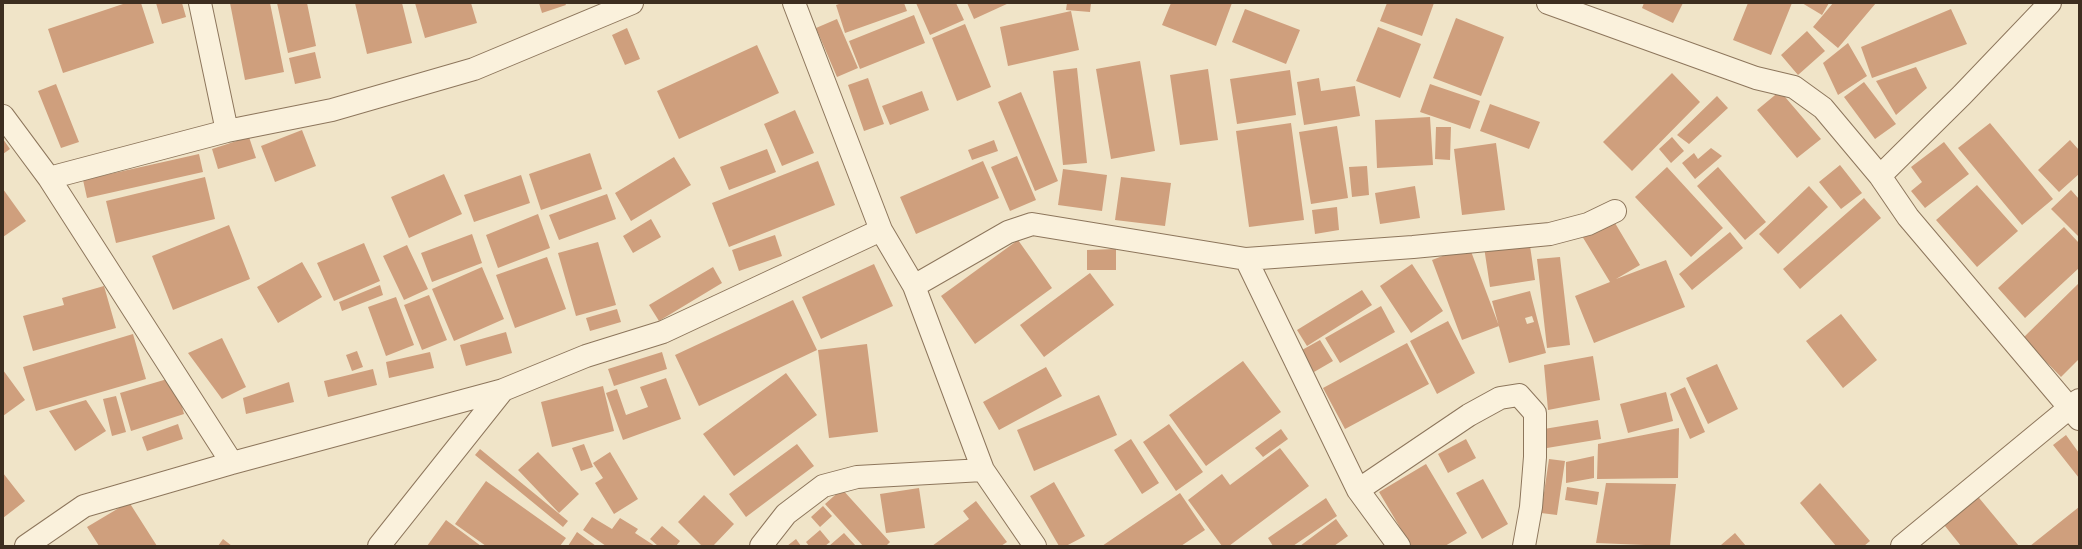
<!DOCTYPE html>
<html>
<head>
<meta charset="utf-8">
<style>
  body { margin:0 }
  #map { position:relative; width:2082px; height:549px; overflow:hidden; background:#f0e4c8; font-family:"Noto Serif",serif }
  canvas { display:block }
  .frame { position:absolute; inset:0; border:4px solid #3d2e20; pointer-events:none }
</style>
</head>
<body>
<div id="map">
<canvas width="2082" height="549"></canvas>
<div class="frame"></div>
</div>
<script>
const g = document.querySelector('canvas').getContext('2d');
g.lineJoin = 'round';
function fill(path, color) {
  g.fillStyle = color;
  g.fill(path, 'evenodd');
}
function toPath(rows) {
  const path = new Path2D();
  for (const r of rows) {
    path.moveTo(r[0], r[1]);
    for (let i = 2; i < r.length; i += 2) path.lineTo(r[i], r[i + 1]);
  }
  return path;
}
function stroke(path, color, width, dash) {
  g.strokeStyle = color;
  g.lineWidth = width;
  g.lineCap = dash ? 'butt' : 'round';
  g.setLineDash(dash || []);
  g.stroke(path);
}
fill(toPath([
  [126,3,141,3,154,43,63,73,48,29],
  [156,3,182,3,186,17,162,24],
  [230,3,270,3,284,72,245,80],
  [277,3,307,3,316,46,288,53],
  [355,3,402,3,412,43,367,54],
  [415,3,471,3,477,23,425,38],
  [539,3,565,3,566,5,542,13],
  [842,3,904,3,907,11,845,33,836,5],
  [916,3,956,3,964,20,930,35],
  [967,3,1009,3,974,19],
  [1067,3,1091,3,1090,12,1066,10],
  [1171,3,1232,3,1216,46,1162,25],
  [1387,3,1434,3,1422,36,1380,21],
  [1644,3,1683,3,1673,23,1642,8],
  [1748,3,1792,3,1771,55,1733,40],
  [1802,3,1829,3,1822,15],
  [1833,3,1876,3,1838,48,1813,27],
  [1245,9,1300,30,1286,64,1232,42],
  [1951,9,1967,44,1872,78,1861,47],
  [1071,11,1079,50,1008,66,1000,27],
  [914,15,925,43,860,69,849,41],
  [1456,18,1504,37,1481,96,1433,78],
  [837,19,858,68,837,77,816,28],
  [965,24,991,87,957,101,932,38],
  [1378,27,1421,44,1400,98,1356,81],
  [627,28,640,59,625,65,612,35],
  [1807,31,1825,51,1798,75,1781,55],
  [1848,43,1867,76,1838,95,1823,63],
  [757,45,779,93,679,139,657,91],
  [315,52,321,78,295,84,289,58],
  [1140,61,1155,151,1111,159,1096,69],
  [1916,67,1927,88,1896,115,1876,81],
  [1077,68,1087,163,1063,165,1053,71],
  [1208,69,1218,140,1180,145,1170,75],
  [1290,70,1296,115,1237,124,1230,79],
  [1672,73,1700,102,1632,171,1603,142],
  [868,78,884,124,864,131,848,85],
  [1319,78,1321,91,1355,86,1360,116,1304,125,1297,82],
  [1864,82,1896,124,1875,139,1844,97],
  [56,84,79,142,61,148,38,91],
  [1430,84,1480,101,1470,129,1420,112],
  [922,91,929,110,890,125,882,106],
  [1780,91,1821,139,1797,158,1757,110],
  [1021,92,1058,181,1035,191,998,102],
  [1717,96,1728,108,1689,144,1677,135],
  [1490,104,1540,122,1529,149,1480,131],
  [795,110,814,153,782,166,764,124],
  [1430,117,1433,165,1377,168,1375,120],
  [1291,123,1304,220,1249,227,1236,131],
  [1990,123,2053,199,2022,225,1958,148],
  [1337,126,1348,198,1311,204,1299,132],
  [1436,127,1451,127,1450,160,1435,159],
  [302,130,316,166,275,182,261,146],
  [249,137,256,158,218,169,212,149],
  [1672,137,1684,151,1671,163,1659,149],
  [3,139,10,149,3,154],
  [994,140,998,151,972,160,968,150],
  [2070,140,2079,150,2079,174,2059,192,2038,170],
  [1944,142,1969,174,1925,208,1911,191,1922,182,1911,167],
  [1496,143,1505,210,1462,215,1454,149],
  [1711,148,1722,156,1695,179,1682,163,1694,153,1698,159],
  [767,149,776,172,729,190,720,167],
  [590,153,602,189,541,210,529,174],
  [199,154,203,172,87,198,83,180],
  [1017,156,1036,200,1010,211,991,167],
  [674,157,691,185,631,221,615,193],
  [818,161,835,205,729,247,712,203],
  [983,161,999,198,916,234,900,197],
  [1840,165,1862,193,1841,209,1819,182],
  [1367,166,1369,195,1352,197,1349,167],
  [1667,167,1723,228,1691,257,1635,197],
  [1718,167,1766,222,1745,240,1697,186],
  [1063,169,1107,175,1102,211,1058,205],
  [444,174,462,214,409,238,391,197],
  [521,175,530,203,474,222,464,195],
  [205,177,215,219,116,243,106,201],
  [1121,177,1171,183,1165,226,1115,220],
  [1977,185,2018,231,1977,267,1936,220],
  [1415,186,1420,218,1380,224,1375,193],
  [1809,186,1828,207,1778,254,1759,234],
  [3,189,26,221,3,237],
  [2071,190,2079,199,2079,237,2051,209],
  [607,194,616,219,559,240,549,215],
  [1864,198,1881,218,1800,289,1783,269],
  [1337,207,1339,230,1315,234,1312,210],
  [538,214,550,248,498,268,486,235],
  [1612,218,1640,265,1616,279,1666,260,1685,307,1594,343,1575,296,1610,282,1582,236],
  [651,219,661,237,633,253,623,236],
  [229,225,250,279,173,310,152,256],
  [2064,227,2079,243,2079,268,2025,318,1998,288],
  [1730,232,1743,248,1692,290,1679,274],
  [472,234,482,263,432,282,421,253],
  [775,235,782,256,739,271,732,250],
  [1529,239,1535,280,1490,287,1484,247],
  [1018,240,1052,288,975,344,941,296],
  [598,242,616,305,576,316,558,253],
  [364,243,380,281,334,301,317,263],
  [407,245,428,289,404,300,383,256],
  [1469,246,1499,326,1462,340,1432,260],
  [1116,249,1116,270,1087,270,1087,250],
  [547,257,566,309,515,328,496,275],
  [1560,257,1570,345,1547,348,1537,259],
  [302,262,322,297,278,323,257,287],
  [874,264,893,306,821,339,802,297],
  [1412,264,1443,311,1411,333,1380,286],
  [482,267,504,319,454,341,432,289],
  [713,267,722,283,659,321,649,305],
  [1090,273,1114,305,1044,357,1020,325],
  [2079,283,2079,359,2061,377,2023,338],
  [380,285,383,295,342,311,339,302],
  [104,286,116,328,33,351,23,316,64,305,62,298],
  [1362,290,1372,305,1307,346,1297,330],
  [1530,291,1546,353,1509,363,1492,301],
  [1532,316,1534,322,1527,324,1525,318],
  [429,295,447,340,422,350,404,305],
  [396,297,414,345,386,356,368,307],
  [793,300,817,350,699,406,675,355],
  [1381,306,1395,332,1340,363,1325,338],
  [617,309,621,322,590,331,586,318],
  [1841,314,1877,360,1843,388,1806,341],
  [1448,321,1475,373,1437,394,1410,341],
  [506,332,512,353,466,366,460,345],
  [133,334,146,379,36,411,23,367],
  [222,338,246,387,222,399,188,353],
  [1320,340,1333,361,1314,372,1302,350],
  [1407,343,1429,384,1345,429,1323,388],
  [867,344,878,432,829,438,818,350],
  [357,351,363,367,352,371,346,355],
  [430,352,434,368,389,378,386,362],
  [662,352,667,369,614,386,608,369],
  [1593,356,1600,400,1548,410,1544,365],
  [1243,361,1281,412,1206,466,1169,415],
  [1717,364,1738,409,1708,424,1686,378],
  [1046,367,1062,396,999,430,983,402],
  [373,369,377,385,328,397,324,381],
  [3,370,25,400,3,416],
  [786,373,817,415,734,476,703,434],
  [174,377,184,414,131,431,120,393],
  [666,378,681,419,623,440,606,393,617,389,626,415,648,407,640,387],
  [289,382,294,402,246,414,243,398],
  [603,386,614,431,552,447,541,402],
  [1685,387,1705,432,1690,439,1670,394],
  [1666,392,1673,421,1628,433,1620,404],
  [1099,395,1117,435,1034,471,1017,430],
  [116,396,126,432,112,436,103,399],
  [86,400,106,431,75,451,49,411],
  [1598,420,1601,439,1547,448,1544,429],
  [178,424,183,439,147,451,142,437],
  [1169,424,1203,472,1176,491,1143,442],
  [1679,428,1678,478,1597,479,1598,444],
  [1281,429,1288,439,1263,457,1255,448],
  [2066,435,2079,453,2079,478,2053,445],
  [1131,439,1159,483,1142,494,1114,450],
  [1466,439,1476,458,1448,473,1438,454],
  [584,444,593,467,581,471,572,448],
  [797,444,814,466,746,517,729,494],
  [1280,448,1309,486,1229,546,1222,546,1188,500,1222,474,1230,485],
  [480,449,568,521,563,527,475,455],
  [538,452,579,494,559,513,518,470],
  [610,452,638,499,614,514,595,483,603,478,593,463],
  [1594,456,1594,478,1566,483,1566,462],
  [1549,459,1565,461,1557,515,1541,513],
  [1426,464,1467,533,1445,546,1411,546,1379,492],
  [3,473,25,501,3,518],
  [1483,479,1508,524,1482,539,1456,493],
  [486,481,566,538,560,546,486,546,455,524],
  [1054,482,1085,536,1066,546,1059,546,1030,496],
  [1606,483,1676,484,1670,546,1596,543],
  [1820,483,1870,541,1864,546,1836,546,1800,503],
  [1567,487,1599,492,1597,505,1565,500],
  [919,488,925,528,886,533,880,494],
  [842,489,890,542,886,546,863,546,825,504],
  [1180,493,1205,530,1181,546,1102,546],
  [1975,493,2019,546,1961,546,1941,521],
  [704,495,734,524,713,546,702,546,678,522],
  [1326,498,1337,516,1293,546,1273,546,1268,538],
  [976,501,1007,542,1001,546,932,546,969,519,963,511],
  [129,502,157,546,99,546,87,527],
  [823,506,832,516,820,527,811,517],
  [2079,507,2079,546,2030,546],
  [592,517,612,529,620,518,638,529,635,533,655,546,606,546,583,530],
  [1336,519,1348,536,1334,546,1300,546],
  [446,520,481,546,427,546],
  [662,526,680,541,676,546,658,546,650,539],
  [820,530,830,542,825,546,809,546,806,542],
  [577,532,596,546,568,546],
  [844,533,856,546,829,546],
  [1735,533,1746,546,1722,546,1721,545],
  [223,539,232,546,218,546],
  [796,539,801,546,787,546]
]), '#cf9f7d');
const minor = toPath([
  [200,3,227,131],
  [794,3,881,230,914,286,983,470,1035,546],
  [1548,3,1756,78,1794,87,1823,108,1880,176,1908,217,2079,419],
  [3,116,49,178,232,463],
  [1880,176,1962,95,2050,3],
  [49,178,227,131,332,110,474,69,632,3],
  [1246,259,1358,490,1399,546],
  [914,286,1008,232,1032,224,1246,259,1413,247,1550,234,1588,224,1615,211],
  [1358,490,1469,415,1500,398,1519,395,1535,413,1535,457,1531,507,1524,546],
  [26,546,84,506,232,463,503,390,586,356,663,332,881,230],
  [379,546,503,390],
  [761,546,786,514,823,486,857,477,983,470],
  [1902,546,2079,400]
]);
stroke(minor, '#8d765c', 24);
stroke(minor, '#faf1dc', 22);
</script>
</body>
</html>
